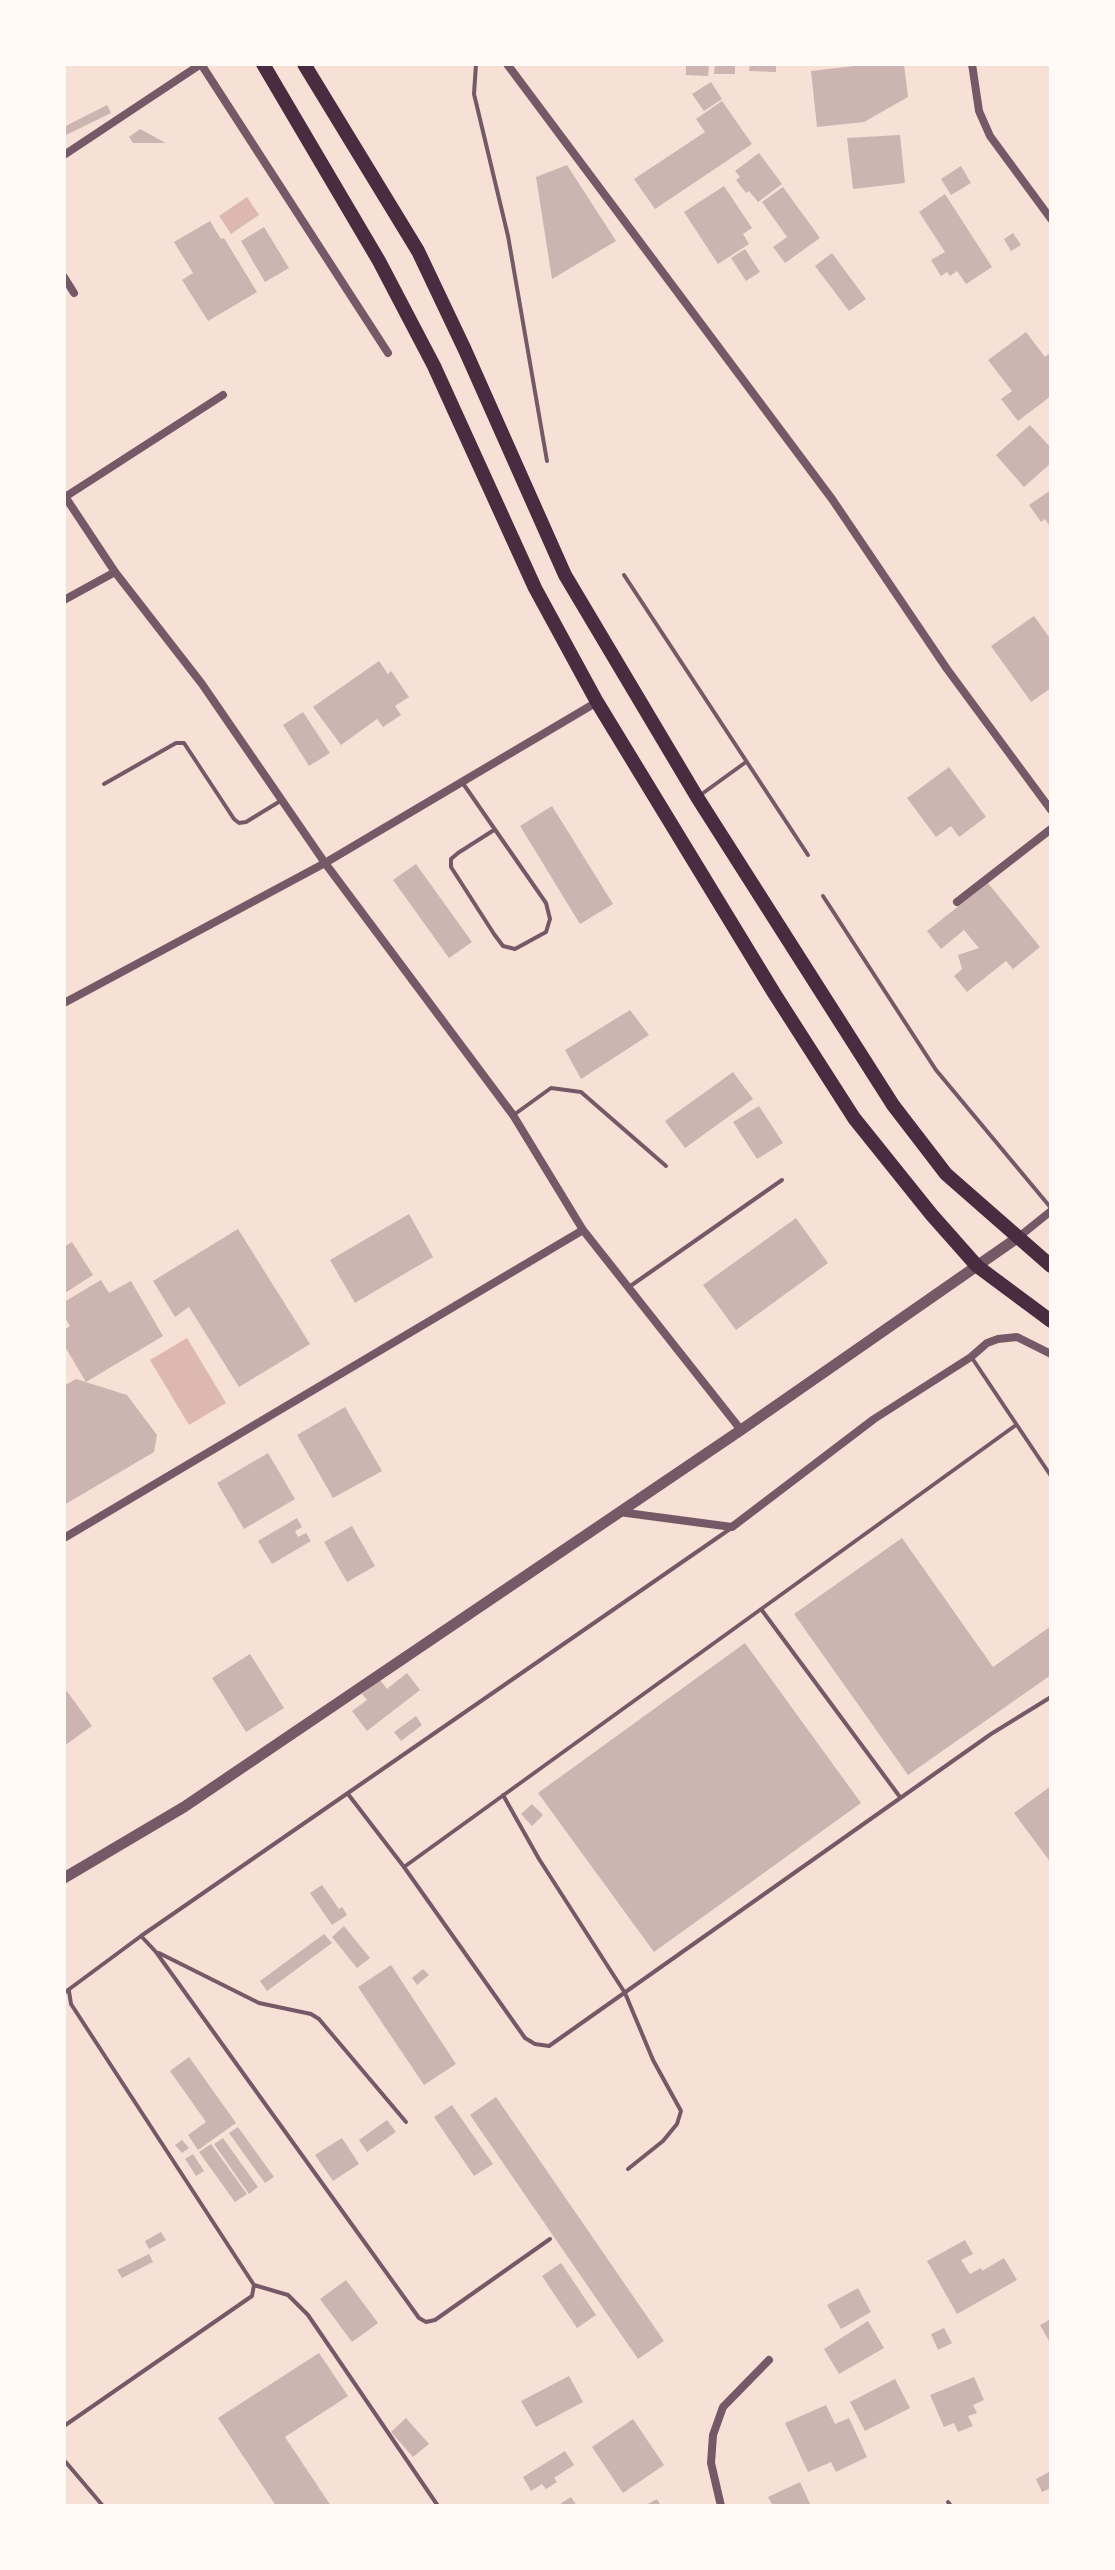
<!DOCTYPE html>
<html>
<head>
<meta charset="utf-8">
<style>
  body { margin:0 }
  #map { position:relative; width:1115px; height:2570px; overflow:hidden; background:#f7e1d7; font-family:"Alegreya Sans",sans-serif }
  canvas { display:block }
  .frame { position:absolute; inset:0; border:66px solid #fffaf5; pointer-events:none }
</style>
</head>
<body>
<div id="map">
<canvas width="1115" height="2570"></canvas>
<div class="frame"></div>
</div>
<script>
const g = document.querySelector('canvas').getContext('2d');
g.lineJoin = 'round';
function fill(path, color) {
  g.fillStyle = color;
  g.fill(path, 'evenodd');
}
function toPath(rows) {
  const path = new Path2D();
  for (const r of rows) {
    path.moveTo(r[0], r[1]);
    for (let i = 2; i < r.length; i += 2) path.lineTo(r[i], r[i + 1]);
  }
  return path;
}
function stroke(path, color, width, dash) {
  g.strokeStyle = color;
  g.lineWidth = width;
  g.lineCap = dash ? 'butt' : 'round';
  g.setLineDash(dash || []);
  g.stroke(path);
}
fill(toPath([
  [247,197,259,215,231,234,219,216],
  [187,1338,226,1403,189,1425,150,1360]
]), '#dcb8b0');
fill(toPath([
  [686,64,709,64,708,76,686,75],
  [715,64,735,64,735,74,714,74],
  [750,64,776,64,776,72,749,71],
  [872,64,904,64,908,97,864,122,817,127,811,71],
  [711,82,722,99,704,111,692,94],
  [722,101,752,144,655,209,634,179,705,132,696,119],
  [107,105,111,113,64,136,64,127],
  [140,129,166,143,133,143,129,137],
  [900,135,905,183,853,189,847,138],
  [759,153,782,184,758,202,749,191,746,193,736,180,740,177,735,171],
  [567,165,616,241,552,279,536,177],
  [961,166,971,183,951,195,941,179],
  [724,186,752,228,743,234,749,244,718,264,684,212],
  [783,187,820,238,785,263,773,247,787,237,762,202],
  [945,194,992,267,966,284,957,271,950,276,947,272,941,276,931,260,945,252,919,212],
  [210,221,221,239,224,238,257,292,208,321,182,280,193,273,174,242],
  [264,227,289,268,265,282,241,241],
  [1013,233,1021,245,1011,251,1004,239],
  [745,249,760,272,746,281,731,258],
  [832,253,866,299,849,311,815,266],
  [1026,332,1045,357,1051,352,1051,396,1018,421,1001,399,1012,391,988,360],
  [1030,425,1051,448,1051,463,1024,487,996,455],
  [1051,490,1051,528,1045,519,1041,522,1029,505],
  [1034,616,1051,640,1051,688,1031,702,991,646],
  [379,661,388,674,391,671,409,697,395,706,401,715,383,727,377,719,341,745,313,707],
  [303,712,330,753,309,766,283,725],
  [949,767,986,817,959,837,951,826,936,837,907,798],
  [552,806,613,904,580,924,520,826],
  [416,864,472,942,449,958,393,880],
  [988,883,1040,947,1013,969,1006,961,967,992,954,976,962,969,958,955,979,948,964,930,941,949,927,931],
  [630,1010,649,1035,581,1079,565,1050],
  [733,1072,753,1099,685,1148,665,1121],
  [759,1106,783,1143,757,1159,733,1122],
  [409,1214,433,1257,355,1303,330,1260],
  [796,1218,828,1263,736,1330,703,1285],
  [238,1229,310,1344,239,1387,189,1307,175,1317,153,1281],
  [72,1242,93,1275,65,1293,64,1247],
  [101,1280,109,1293,131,1281,163,1336,86,1382,64,1345,64,1330,70,1326,64,1316,64,1302],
  [76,1379,127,1395,157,1435,154,1452,64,1505,64,1386],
  [345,1407,382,1471,333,1498,297,1435],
  [268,1453,295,1499,244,1529,217,1483],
  [297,1518,302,1527,295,1531,298,1537,306,1533,311,1541,272,1564,258,1541],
  [352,1526,375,1566,347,1582,324,1542],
  [902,1538,993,1667,1051,1626,1051,1675,908,1775,794,1614],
  [745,1643,861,1803,654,1952,538,1793],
  [250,1654,284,1708,246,1732,212,1678],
  [407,1673,420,1690,367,1731,352,1711,367,1700,362,1694,380,1680,387,1689],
  [67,1691,92,1726,64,1746,64,1693],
  [416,1716,422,1725,401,1741,394,1732],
  [1051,1786,1051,1863,1014,1813],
  [532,1804,543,1815,532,1826,521,1814],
  [322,1885,339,1909,342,1907,347,1915,332,1925,310,1893],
  [344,1926,370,1958,357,1968,332,1937],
  [324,1934,332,1943,267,1991,260,1981],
  [391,1965,456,2064,424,2085,358,1987],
  [423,1969,429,1975,417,1985,412,1978],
  [189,2057,236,2123,198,2150,188,2135,206,2122,170,2071],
  [496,2097,664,2341,638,2359,470,2115],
  [452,2105,493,2164,474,2176,434,2117],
  [387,2120,396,2132,367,2152,359,2140],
  [238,2127,274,2177,265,2183,229,2133],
  [223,2138,258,2187,249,2194,214,2144],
  [342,2138,359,2164,333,2181,315,2155],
  [182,2140,189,2148,182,2153,175,2145],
  [211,2144,247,2194,235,2202,199,2152],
  [193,2154,204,2171,196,2176,185,2159],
  [161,2232,166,2240,149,2249,145,2241],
  [965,2240,973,2254,961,2260,970,2274,981,2268,982,2271,1004,2258,1017,2280,957,2314,927,2261],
  [149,2254,153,2262,122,2278,117,2270],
  [561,2263,596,2315,577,2328,542,2276],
  [346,2280,378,2323,352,2342,320,2299],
  [858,2288,871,2312,841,2329,827,2305],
  [1051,2319,1051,2340,1049,2341,1040,2325],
  [868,2321,884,2348,839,2374,824,2349],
  [944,2328,952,2343,938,2350,931,2334],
  [319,2353,348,2396,285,2437,331,2506,276,2506,218,2418],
  [569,2376,583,2402,536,2427,521,2401],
  [974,2377,984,2400,973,2405,977,2413,968,2416,973,2426,958,2432,954,2423,944,2427,930,2395],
  [895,2379,910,2408,865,2431,850,2402],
  [826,2405,835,2424,849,2418,867,2457,836,2472,831,2462,808,2472,785,2423],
  [406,2418,429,2444,413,2457,391,2432],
  [633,2419,664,2465,623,2493,592,2447],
  [565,2451,574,2465,554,2478,557,2482,546,2489,542,2484,531,2491,523,2477],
  [1051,2471,1051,2488,1042,2492,1036,2479],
  [800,2482,811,2506,773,2506,768,2497],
  [571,2497,577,2506,557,2506],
  [657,2499,661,2506,644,2506]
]), '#ccb4b1');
stroke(toPath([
  [476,64,474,94,508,236,547,461],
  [624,575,808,855],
  [462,782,546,903,550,919,546,932,515,949,503,946,494,934,451,867,451,859,458,853,494,830],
  [104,784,176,743,184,743,234,819,239,823,246,822,282,800],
  [699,796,746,762],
  [823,896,936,1070,1051,1208],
  [515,1114,551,1088,581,1092,666,1166],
  [629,1287,782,1180],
  [972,1358,1051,1476],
  [761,1609,900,1797],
  [348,1794,404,1867,525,2038,535,2044,549,2046,991,1734,1051,1697],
  [503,1795,539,1859,625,1993,653,2060,681,2111,677,2124,663,2141,628,2169],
  [404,1867,1016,1425],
  [141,1936,156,1952,419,2318,426,2322,435,2320,550,2239],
  [159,1953,259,2003,311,2014,319,2019,406,2122],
  [64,1993,141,1936,730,1529],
  [254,2285,288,2295,308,2315,438,2506],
  [64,2426,252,2296,254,2285,71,2004,69,1991],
  [64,2460,103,2506],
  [948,2502,951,2506]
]), '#755966', 4);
stroke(toPath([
  [507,64,832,499,947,669,1051,810],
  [972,64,979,111,990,136,1051,219],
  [64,155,201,64,388,353],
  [64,277,74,293],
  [64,495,115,572,202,684,325,863,513,1115,583,1230,741,1430],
  [65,497,223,395],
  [64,600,115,572],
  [957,902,1051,829],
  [64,1003,325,863,597,702],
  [1020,1236,1051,1211],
  [619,1512,732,1527,874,1419,971,1357,987,1343,998,1339,1017,1337,1051,1354],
  [64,1538,583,1230],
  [721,2506,711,2463,713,2435,723,2407,769,2360]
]), '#755966', 8);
stroke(toPath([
  [64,1878,184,1807,741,1430,1020,1236]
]), '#755966', 11);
stroke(toPath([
  [263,64,379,261,434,366,535,588,597,702,774,993,854,1118,931,1214,977,1266,1051,1321],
  [304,64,418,251,465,350,565,575,697,797,893,1105,946,1174,1051,1266]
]), '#4a2c40', 14);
</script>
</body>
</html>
